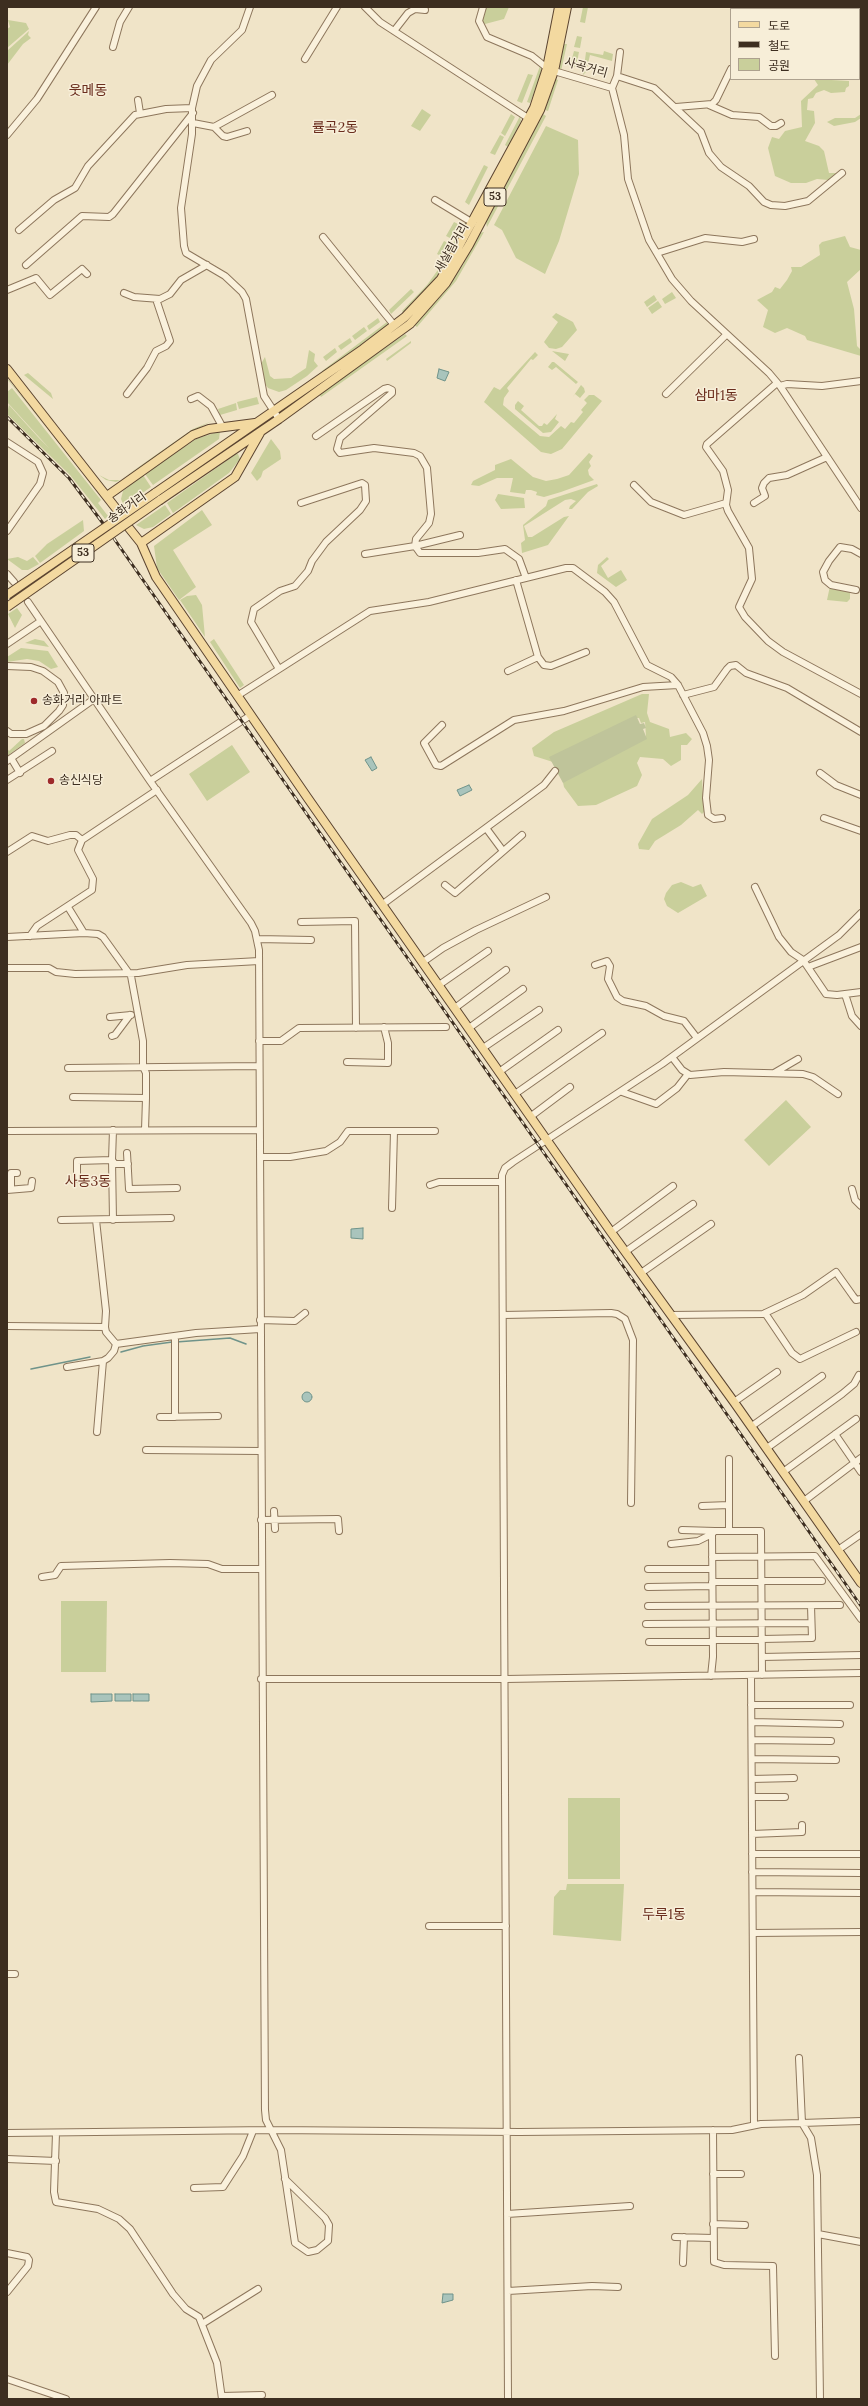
<!DOCTYPE html>
<html>
<head>
<meta charset="utf-8">
<style>
  body { margin:0 }
  #map { position:relative; width:868px; height:2406px; overflow:hidden; background:#f0e4c8; font-family:Lora,"Noto Sans KR",serif }
  canvas { display:block }
  .frame { position:absolute; inset:0; border:8px solid #3d2e20; pointer-events:none }
  .legend { position:absolute; left:730px; top:8px; width:130px; height:72px; box-sizing:border-box; background:#f7eed8; border:1px solid #ada18e; margin:0; padding:5px 7px; list-style:none; font-size:12px; color:#3d2e20 }
  .legend li { display:flex; align-items:center; gap:8px; height:20px }
  .legend b { width:20px; border:1px solid #ada18e }
</style>
</head>
<body>
<div id="map">
<canvas width="868" height="2406"></canvas>
<div class="frame"></div>
<ul class="legend">
<li><b style="height:5px;background:#f3d9a0"></b>도로</li>
<li><b style="height:5px;background:#3d2e20"></b>철도</li>
<li><b style="height:11px;background:#c9cf9b"></b>공원</li>
</ul>
</div>
<script>
const g = document.querySelector('canvas').getContext('2d');
g.lineJoin = 'round';
function fill(path, color) {
  g.fillStyle = color;
  g.fill(path, 'evenodd');
}
function toPath(rows) {
  const path = new Path2D();
  for (const r of rows) {
    if (r.length === 3) {
      path.moveTo(r[0] + r[2], r[1]);
      path.arc(r[0], r[1], r[2], 0, 2 * Math.PI);
      continue;
    }
    path.moveTo(r[0], r[1]);
    for (let i = 2; i < r.length; i += 2) path.lineTo(r[i], r[i + 1]);
  }
  return path;
}
function stroke(path, color, width, dash) {
  g.strokeStyle = color;
  g.lineWidth = width;
  g.lineCap = dash ? 'butt' : 'round';
  g.setLineDash(dash || []);
  g.stroke(path);
}
function drawText(font, color, halo, rows, align = 'center') {
  g.font = font + ' Lora,"Noto Sans KR",serif';
  g.lineWidth = 3;
  g.setLineDash([]);
  g.textBaseline = 'middle';
  g.strokeStyle = halo;
  g.fillStyle = color;
  for (const [text, x, y, turn = 0] of rows) {
    g.save();
    g.translate(x, y);
    g.rotate((+turn || 0) * Math.PI / 180);
    g.textAlign = isNaN(turn) ? turn : align;
    if (halo) g.strokeText(text, 0, 0);
    g.fillText(text, 0, 0);
    g.restore();
  }
}
fill(toPath([
  [486,7,509,7,504,19,485,24,481,23],
  [583,7,588,7,585,23,580,22],
  [8,20,26,23,29,29,7,48,7,29,10,27],
  [29,31,28,35,31,38,23,44,7,65,7,51],
  [577,36,582,37,580,48,574,47],
  [564,44,567,44,561,71,559,66],
  [574,51,579,52,576,67,570,66],
  [604,51,613,54,612,61,590,55,586,72,583,75,586,52,603,55],
  [540,66,542,72,530,103,527,102],
  [528,74,533,75,522,103,517,101],
  [556,79,558,80,548,111,545,110],
  [814,79,849,81,849,86,846,88,845,92,831,93,824,90,816,93,813,98,808,99,807,110,814,111,815,123,805,141,819,146,824,151,829,173,838,173,836,178,828,180,817,179,806,183,791,183,775,176,768,148,772,137,779,139,785,131,802,127,801,101,818,85],
  [422,109,431,115,420,131,411,126],
  [511,114,515,117,505,136,501,133],
  [543,114,546,116,487,227,486,222],
  [861,114,861,118,855,122,834,126,827,122,835,118,855,118],
  [520,116,521,121,508,147,505,145],
  [546,126,578,140,579,174,559,241,545,274,516,258,502,230,494,225],
  [500,135,504,137,495,155,490,153],
  [484,165,488,167,469,205,465,202],
  [454,222,458,224,450,238,446,236],
  [465,222,467,223,442,269,429,287,404,313,402,311,427,285,440,267],
  [484,232,456,281,417,327,414,325,443,294,463,265,480,233],
  [845,236,850,247,861,250,861,269,847,282,854,309,857,346,861,350,861,356,807,340,805,336,787,328,775,333,763,327,768,310,757,300,772,292,775,287,780,289,787,280,792,271,791,267,801,267,820,255,819,245,822,242],
  [444,241,448,243,441,256,437,254],
  [411,289,414,292,391,314,389,310],
  [672,292,676,298,665,304,662,299],
  [654,295,657,300,647,307,644,302],
  [658,301,662,307,652,314,648,308],
  [556,313,573,322,577,330,562,347,556,349,549,348,544,342,558,322,552,317],
  [378,318,380,322,369,330,367,326],
  [387,322,388,325,386,327,323,372,322,371],
  [364,327,367,331,355,340,352,336],
  [405,334,407,336,321,397,319,394],
  [350,338,352,342,341,350,338,346],
  [411,341,411,343,387,361,386,359],
  [335,348,337,352,326,361,323,357],
  [309,350,315,354,314,361,318,366,307,376,286,390,279,392,268,388,265,384,261,364,265,357,270,376,274,379,291,378,306,368],
  [552,351,569,354,565,361],
  [535,352,538,355,533,360,531,359,507,388,509,391,504,398,503,405,540,436,549,437,561,426,565,429,571,422,574,423,583,412,581,410,587,403,584,400,589,395,594,395,602,401,562,449,551,454,541,452,484,402,494,387,500,390],
  [552,362,554,362,578,382,576,384,556,367,552,370,548,367],
  [28,373,51,393,53,399,24,375],
  [7,378,77,465,7,379],
  [581,385,584,388,585,392,580,398,575,394,572,398],
  [12,388,101,500,98,503,108,516,105,519,70,475,7,414,9,405,38,437,49,448,7,402,7,392],
  [257,397,259,404,239,409,237,402],
  [518,401,524,406,521,410,539,426,542,426,544,423,547,425,557,414,555,419,559,422,551,432,543,433,515,409,515,405],
  [236,403,237,410,220,415,218,409],
  [212,421,194,430,120,480,116,482,106,480,99,475,109,480,120,480,193,429],
  [220,431,219,439,153,485,145,474,196,439],
  [271,439,280,451,281,459,263,471,261,477,257,481,251,473],
  [589,453,593,456,589,462,591,466,588,470,589,475,594,480,561,492,544,497,536,495,537,492,531,490,526,490,525,494,510,492,513,478,497,478,479,486,471,485,473,481,495,470,495,465,511,459,533,477,546,481,557,479,569,475],
  [236,454,238,454,240,459,229,473,173,513,167,503],
  [143,475,151,487,124,506,121,499,123,491],
  [597,484,598,486,588,492,572,509,569,509,570,506,576,501,571,499,565,500,524,526,528,537,532,537,564,517,569,516,548,545,522,553,521,543,525,540,523,525,546,506,548,500],
  [498,494,524,498,525,508,501,509,495,500],
  [165,505,171,514,153,527,144,529,136,525],
  [202,510,212,525,173,550,196,587,179,600,157,568,154,546],
  [83,520,84,531,40,563,35,556,47,544],
  [18,557,27,561,33,557,39,564,28,570,22,570,7,559],
  [607,557,609,559,601,566,608,578,621,570,627,580,616,587,597,573,598,565],
  [830,586,850,591,850,599,847,602,827,600],
  [196,595,202,605,205,637,180,600,187,596],
  [17,608,22,615,15,628,8,614],
  [35,639,44,641,49,647,25,643],
  [214,639,244,685,240,688,210,642],
  [21,648,48,651,58,667,51,669,39,661,27,659,7,662,7,657],
  [642,694,649,694,647,713,650,722,669,729,670,737,686,733,692,739,687,745,681,745,681,760,671,766,663,759,640,757,637,763,642,775,637,786,596,805,578,806,564,787,562,778,646,737,645,722,641,723,639,718,632,718,553,762,534,756,532,748,554,732],
  [22,739,24,739,25,743,7,756,7,748,9,751],
  [232,745,250,772,207,801,189,774],
  [702,779,704,812,702,814,698,810,681,825,655,841,649,850,639,849,638,844,652,819,688,795],
  [681,882,693,887,701,884,707,896,678,913,667,906,664,899,666,893,672,885],
  [786,1100,811,1127,769,1166,744,1140],
  [61,1601,107,1601,106,1672,61,1672],
  [568,1798,620,1798,620,1879,568,1879],
  [567,1884,624,1884,621,1941,553,1935,554,1897,560,1890,566,1890]
]), '#c9cf9b');
fill(toPath([
  [636,715,640,724,644,723,646,728,643,729,647,739,563,783,549,757]
]), '#bfc49a');
const water = toPath([
  [439,369,449,372,445,381,437,378,439,369],
  [371,757,377,768,372,771,365,760,371,757],
  [469,785,472,790,460,796,457,790,469,785],
  [363,1228,363,1239,351,1238,351,1229,363,1228],
  [307,1397,5],
  [91,1694,112,1694,112,1701,91,1702,91,1694],
  [115,1694,131,1694,131,1701,115,1701,115,1694],
  [133,1694,149,1694,149,1701,133,1701,133,1694],
  [443,2294,453,2294,453,2300,442,2303,443,2294]
]);
fill(water, '#a9c4bc');
stroke(water, '#6f938a', 1);
stroke(toPath([
  [176,1342,230,1338,246,1344],
  [121,1352,143,1346,172,1342],
  [31,1369,90,1357]
]), '#6f938a', 1.5);
const minor = toPath([
  [250,7,242,30,211,60,197,86,192,108,192,134,181,208,184,246,186,253,225,276,242,292,246,299,264,396,279,419],
  [365,7,380,22,528,118],
  [483,7,479,21,487,37,532,56,547,68],
  [764,7,769,9],
  [758,9,759,7],
  [394,31,408,13,415,9,425,10],
  [113,47,120,22,129,7],
  [859,47,861,48],
  [620,52,617,76,612,88,624,135,628,179,649,240,672,279,691,301,769,373,780,386,861,508],
  [305,59,337,7],
  [554,71,612,88],
  [617,76,654,88,701,132,709,153,721,167,749,186,764,202,771,205,785,206,808,201,842,173],
  [138,100,140,113],
  [709,105,732,115,759,117,771,126,776,126,781,123],
  [676,107,712,104,716,100,731,69],
  [193,123,214,127,272,95],
  [214,127,223,136,227,137,247,131],
  [7,135,37,99,96,7],
  [435,200,473,223],
  [19,230,54,200,75,188,88,166,135,115,166,109,192,108],
  [323,237,394,325],
  [657,253,705,238,742,242,754,239],
  [26,265,82,216,109,217,113,214,193,113],
  [7,290,36,278,50,295,82,269,87,274],
  [124,293,134,297,160,299,170,294,181,280,207,265],
  [777,383,707,444,706,447,723,471,728,490,726,505,728,511,749,548,752,579,739,607,745,617,768,641,783,652,861,694],
  [780,386,787,384,822,386,861,381],
  [127,394,147,368,156,351,166,346,170,341,156,299],
  [666,394,726,335],
  [191,399,198,396,211,406,222,426],
  [316,436,384,389,388,388,392,390,392,393,340,438,337,449,340,453,374,448,414,453,420,456,427,468,431,514,429,523,416,539,415,546,420,553,478,553,505,549,519,559,526,578],
  [7,442,38,462,43,473,40,484,7,531],
  [634,485,651,502,684,515,726,503],
  [754,503,765,496,762,488,764,483,769,478,787,475,827,457],
  [365,554,415,546,460,535],
  [7,574,14,582],
  [516,580,538,657,544,665,551,666,586,652],
  [856,590,831,585,825,580,823,572,829,561,840,547,852,549,861,554],
  [28,602,150,781,251,923,255,931,259,950,265,2110,266,2120,281,2150,295,2243,308,2252,317,2250,328,2241,329,2225,325,2218,285,2179],
  [7,644,41,621],
  [7,666,31,667,43,671,58,682,64,693,63,705,59,711,44,726,26,734,11,734,7,731],
  [279,669,251,622,254,609,280,591,295,586,308,571,312,561,326,542,360,510,366,501,365,485,362,483,301,503],
  [508,671,538,657],
  [683,695,714,687,727,669,730,666,736,665,746,673,787,688,861,732],
  [237,696,370,611,429,602,566,568,573,568,605,592,614,602,647,665,671,677,678,685,703,733,707,746,709,760,706,798,708,815,714,819,722,818],
  [442,725,424,743,436,765,441,766,514,720,564,711,643,687,678,685],
  [11,758,20,773],
  [7,761,94,699],
  [820,773,836,785,861,795],
  [7,780,52,751],
  [150,781,251,715],
  [824,818,861,831],
  [486,828,503,851],
  [7,852,32,836,48,841,70,835,76,835,82,840,157,790],
  [445,885,455,893,522,835],
  [755,887,779,937,791,952,803,960,826,994,837,995,861,992],
  [383,904,544,785,555,771],
  [68,907,84,933,98,934,103,937,131,976,143,1041,143,1067,146,1073,146,1098,73,1097],
  [301,922,355,921,356,1028],
  [30,936,37,926,92,890,93,879,78,850,82,840],
  [7,937,84,933],
  [257,939,311,940],
  [423,962,443,948,476,930,546,897],
  [595,965,607,961,610,966,608,979,617,997,623,1001,646,1006,664,1016,684,1021,697,1038],
  [808,967,861,947],
  [7,968,49,968,56,972,75,974,138,973,187,965,259,961],
  [439,985,488,951],
  [845,994,852,1016,861,1026],
  [455,1008,506,970],
  [110,1017,131,1015],
  [469,1028,523,989],
  [112,1036,115,1035,130,1015],
  [259,1041,281,1041,299,1028,446,1027],
  [483,1048,539,1010],
  [672,1057,682,1070,690,1075,724,1072,803,1074,813,1077,838,1094],
  [347,1062,388,1063,388,1043,384,1027],
  [68,1068,259,1066],
  [499,1072,558,1030],
  [774,1073,798,1059],
  [622,1092,656,1104,677,1088,688,1074],
  [515,1094,602,1033],
  [530,1117,570,1087],
  [145,1130,146,1098],
  [7,1131,259,1130],
  [127,1153,129,1189,177,1188],
  [260,1157,290,1157,326,1151,340,1142,348,1131,435,1131],
  [112,1160,113,1220],
  [112,1160,115,1164,128,1164],
  [77,1179,77,1161,112,1160,113,1130],
  [430,1185,439,1182,501,1182],
  [11,1189,11,1173,17,1173],
  [852,1189,855,1200,861,1206],
  [7,1190,31,1188,32,1181],
  [392,1208,394,1131],
  [61,1220,171,1218],
  [96,1220,106,1311,105,1327],
  [611,1232,673,1186],
  [625,1252,693,1204],
  [641,1273,711,1224],
  [765,1313,792,1353,800,1359,856,1332],
  [503,1315,611,1313,617,1314,625,1319,633,1340,631,1503],
  [671,1315,763,1314,803,1295,836,1272,853,1296,856,1300,861,1299],
  [260,1320,295,1321,305,1313],
  [7,1326,105,1327,106,1332,116,1344,114,1351,108,1358,103,1361,67,1367],
  [175,1336,175,1417],
  [116,1344,196,1333,260,1329],
  [734,1402,777,1372],
  [160,1417,218,1416],
  [752,1426,822,1376],
  [97,1432,103,1361],
  [835,1434,861,1472],
  [767,1448,842,1394,854,1384,859,1375],
  [146,1450,261,1451],
  [729,1459,729,1531,761,1531,762,1675],
  [783,1472,856,1419],
  [804,1501,861,1458],
  [702,1506,729,1505],
  [274,1511,275,1529],
  [261,1520,338,1519,339,1531],
  [682,1530,715,1531],
  [671,1544,698,1541,712,1534],
  [838,1550,861,1534],
  [712,1557,815,1556,861,1619],
  [648,1569,712,1569],
  [42,1577,55,1575,61,1566,170,1563,208,1564,222,1569,261,1569],
  [762,1581,822,1581],
  [712,1582,762,1582],
  [648,1587,712,1586],
  [648,1606,840,1605],
  [646,1624,811,1623],
  [762,1639,812,1638,811,1606],
  [713,1640,762,1640],
  [649,1642,713,1642],
  [762,1657,861,1655],
  [711,1676,713,1657,712,1534,715,1531,729,1531],
  [751,1676,754,2125],
  [261,1679,506,1679,861,1673],
  [751,1705,850,1705],
  [752,1722,840,1724],
  [752,1740,831,1741],
  [752,1759,836,1760],
  [752,1779,794,1778],
  [752,1797,785,1797],
  [752,1834,802,1832,802,1825],
  [752,1854,860,1854],
  [752,1872,861,1873],
  [753,1892,861,1893],
  [429,1926,506,1926],
  [753,1933,861,1932],
  [7,1974,15,1974],
  [799,2058,802,2123,861,2121],
  [713,2130,714,2262,724,2265,773,2266,775,2356],
  [7,2133,271,2130,519,2132,732,2130,761,2124,802,2123,811,2138,817,2175,820,2399],
  [56,2133,54,2192,56,2202,98,2209,119,2219,130,2229,173,2294,186,2309,199,2317,217,2363,222,2399],
  [7,2159,56,2161],
  [713,2174,741,2174],
  [194,2188,223,2187,243,2156,253,2131],
  [507,2214,630,2206],
  [713,2224,745,2225],
  [818,2234,861,2242],
  [675,2237,713,2238],
  [7,2253,27,2257,29,2260,28,2266,7,2292],
  [683,2263,684,2237],
  [508,2291,592,2286,618,2287],
  [202,2324,258,2289],
  [7,2379,66,2399],
  [222,2396,262,2395],
  [508,2399,502,1175,505,1168,513,1162,662,1064,839,935,861,913]
]);
const major = toPath([
  [7,369,118,511],
  [155,493,363,349,405,317,441,279,534,108,547,68,559,7],
  [107,496,193,435,209,429,255,423],
  [160,500,279,419,410,324,446,283,469,245,540,110,554,71,567,7],
  [129,528,141,543,156,577,307,797,611,1232,734,1402,861,1583],
  [141,543,235,477,260,433]
]);
stroke(minor, '#8d765c', 8);
stroke(major, '#5b4430', 10);
stroke(minor, '#faf1dc', 6);
stroke(major, '#f3d9a0', 8);
const rail = toPath([
  [7,417,69,478,108,530,861,1606]
]);
stroke(rail, '#3d2e20', 3);
stroke(rail, '#f7eed8', 1.5, [4.5]);
const majorBridge = toPath([
  [7,595,155,493],
  [7,607,160,500]
]);
stroke(majorBridge, '#5b4430', 10, []);
stroke(majorBridge, '#f3d9a0', 8);
for (const [x, y, r, color] of [
  [34,701,4,"#9e2a2b"],
  [51,781,4,"#9e2a2b"]
]) {
  const dot = new Path2D();
  dot.arc(x, y, r, 0, 2 * Math.PI);
  g.fillStyle = color;
  g.fill(dot);
  stroke(dot, '#f7eed8', 1.5);
}
for (const [x, y, w] of [
  [495,197,22],
  [83,553,22]
]) {
  const box = new Path2D();
  box.roundRect(x - w / 2, y - 9, w, 18, 3);
  g.fillStyle = '#f7eed8';
  g.fill(box);
  stroke(box, '#3d2e20', 1);
}
drawText('bold 11px', '#3d2e20', null, [
  ["53",495,197],
  ["53",83,553]
]);
drawText('12px', '#3d2e20', '#f7eed8', [
  ["사곡거리",586,68,16],
  ["새살림거리",452,248,-60],
  ["송화거리",127,508,-35]
]);
drawText('12px', '#3d2e20', '#f7eed8', [
  ["송화거리 아파트",42,701],
  ["송신식당",59,781]
], 'left');
drawText('14px', '#6b2e1e', '#f7eed8', [
  ["웃메동",88,91],
  ["률곡2동",335,128],
  ["삼마1동",716,396],
  ["사동3동",88,1182],
  ["두루1동",664,1915]
]);
</script>
</body>
</html>
